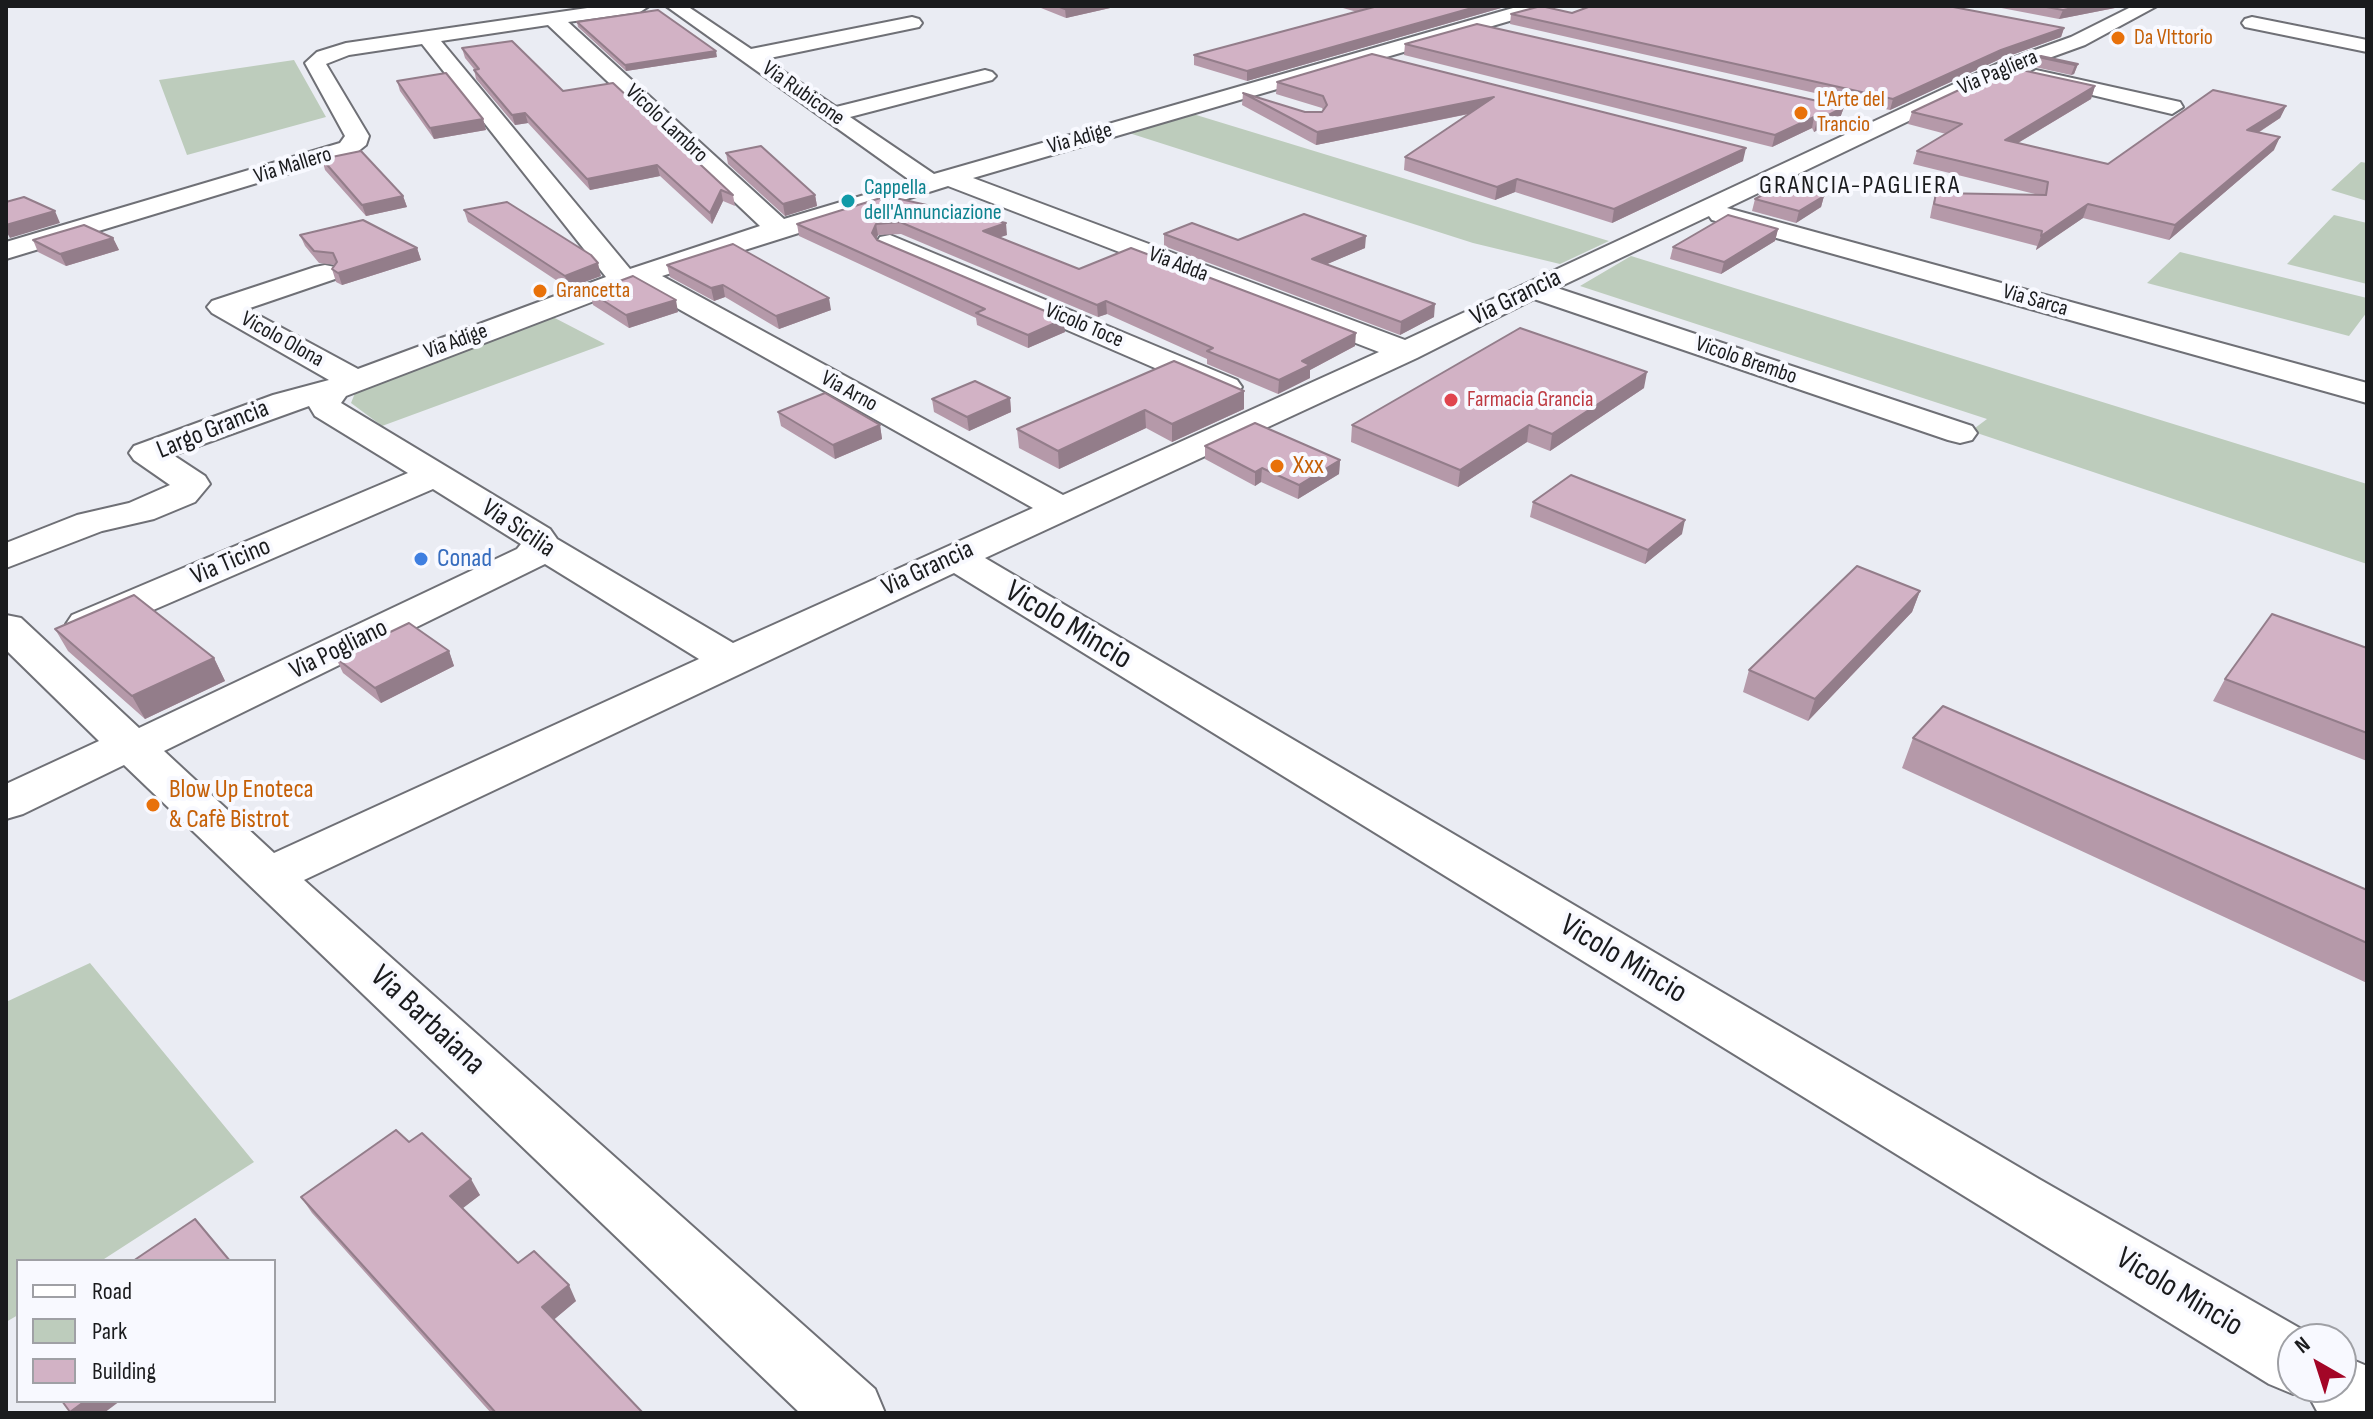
<!DOCTYPE html>
<html>
<head>
<meta charset="utf-8">
<style>
  body { margin:0 }
  #map { position:relative; width:2373px; height:1419px; overflow:hidden; background:#eaecf3; font-family:"Sofia Sans Condensed",sans-serif }
  canvas { display:block }
  .frame { position:absolute; inset:0; border:8px solid #1a1b1d; pointer-events:none }
  .legend { position:absolute; left:16px; top:1259px; width:260px; height:144px; box-sizing:border-box; background:#f8f9ff; border:2px solid #9fa0a5; margin:0; padding:10px 14px; list-style:none; font-size:24px; color:#1a1b1d }
  .legend li { display:flex; align-items:center; gap:16px; height:40px }
  .legend b { width:40px; border:2px solid #9fa0a5 }
  .north { position:absolute; left:2277px; top:1323px; width:80px; height:80px; box-sizing:border-box; background:#f8f9ff; border:2px solid #9fa0a5; border-radius:50%; rotate:321deg; font-size:22px; font-weight:700; line-height:32px; text-align:center; color:#1a1b1d }
  .north::after { content:''; display:block; margin:auto; width:28px; height:36px; background:#a30627; clip-path:polygon(50% 0,100% 100%,50% 72%,0 100%) }
</style>
</head>
<body>
<div id="map">
<canvas width="2373" height="1419"></canvas>
<div class="frame"></div>
<ul class="legend">
<li><b style="height:10px;background:#fff"></b>Road</li>
<li><b style="height:22px;background:#bdccbc"></b>Park</li>
<li><b style="height:22px;background:#d2b2c5"></b>Building</li>
</ul>
<div class="north">N</div>
</div>
<script>
const g = document.querySelector('canvas').getContext('2d');
g.lineJoin = 'round';
function fill(path, color) {
  g.fillStyle = color;
  g.fill(path, 'evenodd');
}
function toPath(rows) {
  const path = new Path2D();
  for (const r of rows) {
    path.moveTo(r[0], r[1]);
    for (let i = 2; i < r.length; i += 2) path.lineTo(r[i], r[i + 1]);
  }
  return path;
}
function stroke(path, color, width, dash) {
  g.strokeStyle = color;
  g.lineWidth = width;
  g.lineCap = dash ? 'butt' : 'round';
  g.setLineDash(dash || []);
  g.stroke(path);
}
function drawText(font, color, halo, rows, align = 'center') {
  g.font = font + ' "Sofia Sans Condensed",sans-serif';
  g.lineWidth = 8;
  g.setLineDash([]);
  g.textBaseline = 'middle';
  g.strokeStyle = halo;
  g.fillStyle = color;
  for (const [text, x, y, turn = 0] of rows) {
    g.save();
    g.translate(x, y);
    g.rotate((+turn || 0) * Math.PI / 180);
    g.textAlign = isNaN(turn) ? turn : align;
    if (halo) g.strokeText(text, 0, 0);
    g.fillText(text, 0, 0);
    g.restore();
  }
}
fill(toPath([
  [294,60,326,117,187,155,159,80],
  [1193,114,1609,241,1560,264,1473,243,1129,133],
  [2361,162,2367,163,2367,201,2331,190],
  [2334,215,2367,223,2367,284,2287,264],
  [2180,252,2367,298,2367,312,2349,336,2147,283],
  [1631,256,2367,484,2367,564,1971,431,1987,419,1580,286],
  [551,316,605,344,382,426,351,403,355,393,374,383],
  [90,963,254,1162,101,1261,18,1261,18,1315,6,1322,6,1002]
]), '#bdccbc');
const minor = toPath([
  [601,6,649,6,640,12,568,22,784,219,911,181,666,6,687,6,751,49,912,17,919,19,922,23,919,27,765,59,836,107,985,70,992,72,996,76,992,80,850,117,934,174,1520,6,1549,6,1547,10,973,178,1405,340,1999,63,2071,37,2133,6,2157,6,2085,45,2013,71,1727,208,2367,383,2367,403,1712,220,1709,216,1557,288,1972,426,1977,433,1972,440,1960,443,1948,440,1534,299,1417,358,985,558,2039,1179,2317,1338,2293,1339,2293,1387,2341,1387,2341,1355,2367,1366,2367,1413,2318,1413,2305,1389,2293,1394,2269,1384,954,573,304,880,875,1389,885,1413,800,1413,124,765,23,814,6,819,6,784,99,741,6,650,6,615,21,618,139,728,517,549,521,544,433,489,100,633,86,636,72,633,66,624,72,615,408,473,315,416,309,406,173,455,205,476,210,484,195,502,154,519,102,531,6,568,6,543,77,515,129,503,170,485,134,460,129,453,134,446,273,395,329,380,212,313,207,307,212,301,315,267,325,265,335,267,339,273,335,279,247,309,358,369,606,277,422,44,349,55,326,64,369,136,366,145,356,153,6,259,6,242,340,143,345,136,305,63,317,52,346,43,601,6],
  [548,25,760,226,630,269,441,41,548,25],
  [948,186,1379,352,1063,495,662,276,948,186],
  [636,285,1033,508,733,643,557,539,550,529,341,403,346,396,636,285],
  [545,564,699,659,274,853,164,751,545,564],
  [2252,17,2367,40,2367,52,2245,27,2242,23,2245,19,2252,17],
  [2036,70,2180,102,2183,107,2172,114,2029,80,2025,76,2036,70],
  [890,235,1237,380,1242,387,1237,394,1226,397,1215,394,880,249,876,243,880,237,890,235]
]);
stroke(minor, '#6f7076', 4);
fill(minor, '#fff');
fill(toPath([
  [1036,6,1119,6,1066,18],
  [1336,6,1508,6,1247,81,1194,65,1194,55,1357,12],
  [1991,6,2125,6,2059,19],
  [1572,13,2064,28,2061,37,1998,60,1890,110,1510,24,1511,14],
  [577,22,717,57,626,71,578,27],
  [1405,44,1844,107,1840,118,1814,132,1812,128,1772,147,1404,55],
  [462,48,563,91,733,195,735,206,723,201,712,224,660,176,590,190,528,123,515,125,476,79,474,69,465,58],
  [1372,54,1743,161,1612,223,1515,192,1495,200,1404,170,1405,157,1469,114,1316,145,1242,105,1243,93,1305,112,1322,112,1323,110,1322,108,1276,94,1277,82],
  [2038,57,2078,64,2074,74,2071,75,2035,67],
  [397,81,483,119,486,130,434,139,400,91],
  [2095,86,2091,99,2018,143,2108,164,2286,106,2280,118,2258,133,2274,150,2169,240,2083,218,2036,250,2037,246,1930,218,1932,207,1936,193,2039,195,1913,164,1917,151,1946,134,1908,124,1912,112],
  [726,153,815,195,817,206,785,216,728,164],
  [322,159,403,196,407,207,366,216,325,170],
  [887,196,1007,235,999,237,1079,269,1355,346,1310,370,1310,378,1278,394,1207,364,1207,359,1107,314,1098,317,901,234,878,235,876,238,877,240,1065,332,1028,348,977,325,976,318,799,236,797,224],
  [1824,196,1821,207,1796,223,1752,211,1755,199],
  [464,210,601,276,568,288,468,222],
  [1778,229,1775,241,1721,274,1670,259,1673,247],
  [1164,234,1365,248,1327,264,1434,317,1400,335,1164,246],
  [300,235,417,248,421,260,342,285,336,282,332,269,335,265,319,263,305,246],
  [113,238,119,250,66,266,38,252,33,240],
  [667,265,831,310,779,329,725,297,714,301,670,277],
  [590,292,678,312,629,328,593,305],
  [1136,378,1244,409,1172,442,1146,428,1059,469,1019,448,1017,429],
  [1644,388,1550,451,1527,442,1458,487,1351,442,1352,425],
  [1010,398,1011,412,969,431,934,412,932,399],
  [778,412,880,425,882,439,835,459,781,426],
  [1205,446,1340,460,1339,474,1298,499,1261,482,1255,486,1205,459],
  [1533,502,1682,534,1645,564,1530,517],
  [1920,591,1912,612,1808,721,1743,692,1749,670],
  [55,629,214,658,225,681,145,719,68,651],
  [2367,648,2367,761,2213,701,2225,679],
  [449,651,454,666,381,703,343,673,336,658],
  [1913,738,2367,890,2367,983,1902,768],
  [409,1142,480,1195,462,1208,518,1263,576,1301,554,1319,643,1413,491,1413,312,1213,301,1197]
]), '#b599a9');
fill(toPath([
  [1081,6,1119,6,1066,18,1065,9],
  [1479,6,1508,6,1247,81,1247,71],
  [2083,6,2125,6,2059,19,2063,10],
  [2064,28,2061,37,1998,60,1890,110,1893,99,2001,50],
  [716,51,717,57,626,71,625,65],
  [2078,64,2074,74,2071,75,2075,65],
  [2095,86,2091,99,2001,153,2005,140],
  [1494,97,1492,109,1316,145,1317,132],
  [2286,106,2280,118,2242,143,2247,130],
  [1844,107,1840,118,1814,132,1817,121],
  [525,113,528,123,515,125,512,115],
  [1814,117,1812,128,1772,147,1775,135],
  [483,119,486,130,434,139,430,128],
  [2280,137,2274,150,2169,240,2175,225],
  [1746,148,1743,161,1612,223,1614,209],
  [657,165,660,176,590,190,587,179],
  [1517,179,1515,192,1495,200,1497,187],
  [721,190,723,201,712,224,710,213],
  [815,195,817,206,785,216,783,204],
  [403,196,407,207,366,216,362,205],
  [1824,196,1821,207,1796,223,1799,211],
  [2088,204,2083,218,2036,250,2041,236],
  [55,211,60,223,10,238,6,231,6,225],
  [1006,223,1007,235,984,243,983,231],
  [876,224,878,235,874,245,872,233],
  [1778,229,1775,241,1721,274,1724,262],
  [1366,236,1365,248,1311,271,1312,259],
  [113,238,119,250,66,266,60,254],
  [417,248,421,260,342,285,338,273],
  [598,263,601,276,568,288,565,276],
  [723,285,725,297,714,301,711,288],
  [829,298,831,310,779,329,776,316],
  [676,300,678,312,629,328,626,315],
  [1106,301,1107,314,1098,317,1097,305],
  [1435,304,1434,317,1400,335,1401,322],
  [1064,319,1065,332,1028,348,1028,335],
  [1356,333,1355,346,1310,370,1310,378,1278,394,1279,380,1302,361],
  [1647,372,1644,388,1550,451,1552,434],
  [1244,391,1244,409,1172,442,1172,424],
  [1010,398,1011,412,969,431,967,417],
  [1145,410,1146,428,1059,469,1058,451],
  [880,425,882,439,835,459,833,445],
  [1529,425,1527,442,1458,487,1460,470],
  [1340,460,1339,474,1298,499,1299,485],
  [1262,468,1261,482,1255,486,1255,472],
  [1685,520,1682,534,1645,564,1648,550],
  [1920,591,1912,612,1808,721,1815,699],
  [449,651,454,666,381,703,375,688],
  [214,658,225,681,145,719,132,696],
  [471,1179,480,1195,458,1212,450,1196],
  [569,1285,576,1301,550,1323,542,1307],
  [85,1401,120,1401,104,1413,70,1412]
]), '#937d8a');
const building = toPath([
  [1057,6,1081,6,1065,9,1057,6],
  [1370,6,1479,6,1247,71,1194,55,1374,7,1370,6],
  [1541,6,1572,13,1591,6,1948,6,2064,28,2001,50,1893,99,1511,14,1541,6],
  [2041,6,2083,6,2063,10,2041,6],
  [658,10,716,51,625,65,577,22,658,10],
  [1477,24,1844,107,1817,121,1814,117,1775,135,1405,44,1477,24],
  [512,41,563,91,613,83,733,195,721,190,710,213,657,165,587,179,525,113,512,115,474,70,479,69,462,48,512,41],
  [1372,54,1746,148,1614,209,1517,179,1497,187,1405,157,1494,97,1317,132,1243,93,1305,112,1322,112,1327,105,1323,96,1277,82,1372,54],
  [2041,56,2078,64,2075,65,2038,57,2041,56],
  [2008,67,2095,86,2005,140,2108,164,2213,90,2286,106,2247,130,2280,137,2175,225,2088,204,2041,236,2042,231,1934,204,1936,193,2046,195,2048,182,1917,151,1962,124,1912,112,2008,67],
  [446,73,483,119,430,128,397,81,446,73],
  [761,146,815,195,783,204,726,153,761,146],
  [361,151,403,196,362,205,322,159,361,151],
  [1781,185,1824,196,1799,211,1755,199,1781,185],
  [887,196,1006,223,983,231,1079,269,1131,248,1356,333,1302,361,1310,365,1279,380,1207,351,1213,348,1106,301,1097,305,900,222,876,224,872,233,877,240,1064,319,1028,335,976,313,985,309,797,224,887,196],
  [24,197,55,211,6,225,6,202,24,197],
  [507,202,591,255,598,263,565,276,464,210,507,202],
  [1304,214,1366,236,1312,259,1435,304,1401,322,1164,234,1192,223,1238,240,1304,214],
  [1728,215,1778,229,1724,262,1673,247,1728,215],
  [363,220,417,248,338,273,332,269,337,262,333,253,314,251,300,235,363,220],
  [84,225,113,238,60,254,33,240,84,225],
  [733,244,829,298,776,316,723,285,711,288,667,265,733,244],
  [633,276,676,300,626,315,590,292,633,276],
  [1520,328,1647,372,1552,434,1529,425,1460,470,1352,425,1520,328],
  [1174,361,1244,391,1172,424,1145,410,1058,451,1017,429,1174,361],
  [975,381,1010,398,967,417,932,399,975,381],
  [825,393,880,425,833,445,778,412,825,393],
  [1255,423,1340,460,1299,485,1262,468,1255,472,1205,446,1255,423],
  [1571,475,1685,520,1648,550,1533,502,1571,475],
  [1857,566,1920,591,1815,699,1749,670,1857,566],
  [134,595,214,658,132,696,55,629,134,595],
  [2272,614,2367,648,2367,733,2225,679,2272,614],
  [409,623,449,651,375,688,336,658,409,623],
  [1943,706,2367,890,2367,943,1913,738,1943,706],
  [396,1130,409,1142,422,1133,471,1179,450,1196,518,1263,534,1251,569,1285,542,1307,643,1413,496,1413,301,1197,396,1130],
  [195,1219,230,1261,133,1261,195,1219],
  [62,1401,85,1401,70,1412,62,1401]
]);
fill(building, '#d2b2c5');
stroke(building, '#937d8a', 2);
for (const [x, y, r, color] of [
  [2118,38,8,"#e8710a"],
  [1801,113,8,"#e8710a"],
  [848,201,8,"#0f9aa8"],
  [540,291,8,"#e8710a"],
  [1451,400,8,"#e0444e"],
  [1277,466,8,"#e8710a"],
  [421,559,8,"#3f7fe0"],
  [153,805,8,"#e8710a"]
]) {
  const dot = new Path2D();
  dot.arc(x, y, r, 0, 2 * Math.PI);
  g.fillStyle = color;
  g.fill(dot);
  stroke(dot, '#f8f9ff', 3);
}
drawText('22px', '#c56008', '#f8f9ff', [
  ["Da VIttorio",2134,38],
  ["L'Arte del",1817,100],
  ["Trancio",1817,125],
  ["Grancetta",556,291]
], 'left');
drawText('22px', '#1a1b1d', '#f8f9ff', [
  ["Via Pagliera",1998,73,-23],
  ["Via Rubicone",803,94,35],
  ["Vicolo Lambro",666,124,43],
  ["Via Adige",1080,139,-16],
  ["Via Mallero",293,166,-17],
  ["Via Adda",1178,265,21],
  ["Via Sarca",2035,301,16],
  ["Vicolo Toce",1084,326,23],
  ["Vicolo Olona",282,340,29],
  ["Via Adige",456,342,-20],
  ["Vicolo Brembo",1746,361,19],
  ["Via Arno",849,392,29]
]);
drawText('22px', '#0d838f', '#f8f9ff', [
  ["Cappella",864,188],
  ["dell'Annunciazione",864,213]
], 'left');
drawText('22px', '#be3a42', '#f8f9ff', [
  ["Farmacia Grancia",1467,400]
], 'left');
g.letterSpacing = '2px';
drawText('26px', '#1a1b1d', '#f8f9ff', [
  ["GRANCIA-PAGLIERA",1860,186]
]);
g.letterSpacing = '0px';
drawText('26px', '#1a1b1d', '#f8f9ff', [
  ["Via Grancia",1516,298,-26],
  ["Largo Grancia",213,430,-22],
  ["Via Sicilia",518,529,34],
  ["Via Ticino",231,562,-23],
  ["Via Grancia",928,569,-25],
  ["Via Pogliano",339,650,-26]
]);
drawText('26px', '#c56008', '#f8f9ff', [
  ["Xxx",1293,466],
  ["Blow Up Enoteca",169,790],
  ["& Cafè Bistrot",169,820]
], 'left');
drawText('26px', '#366cbe', '#f8f9ff', [
  ["Conad",437,559]
], 'left');
drawText('32px', '#1a1b1d', '#f8f9ff', [
  ["Vicolo Mincio",1068,626,31],
  ["Vicolo Mincio",1623,960,31],
  ["Via Barbaiana",427,1021,43],
  ["Vicolo Mincio",2179,1293,31]
]);
</script>
</body>
</html>
